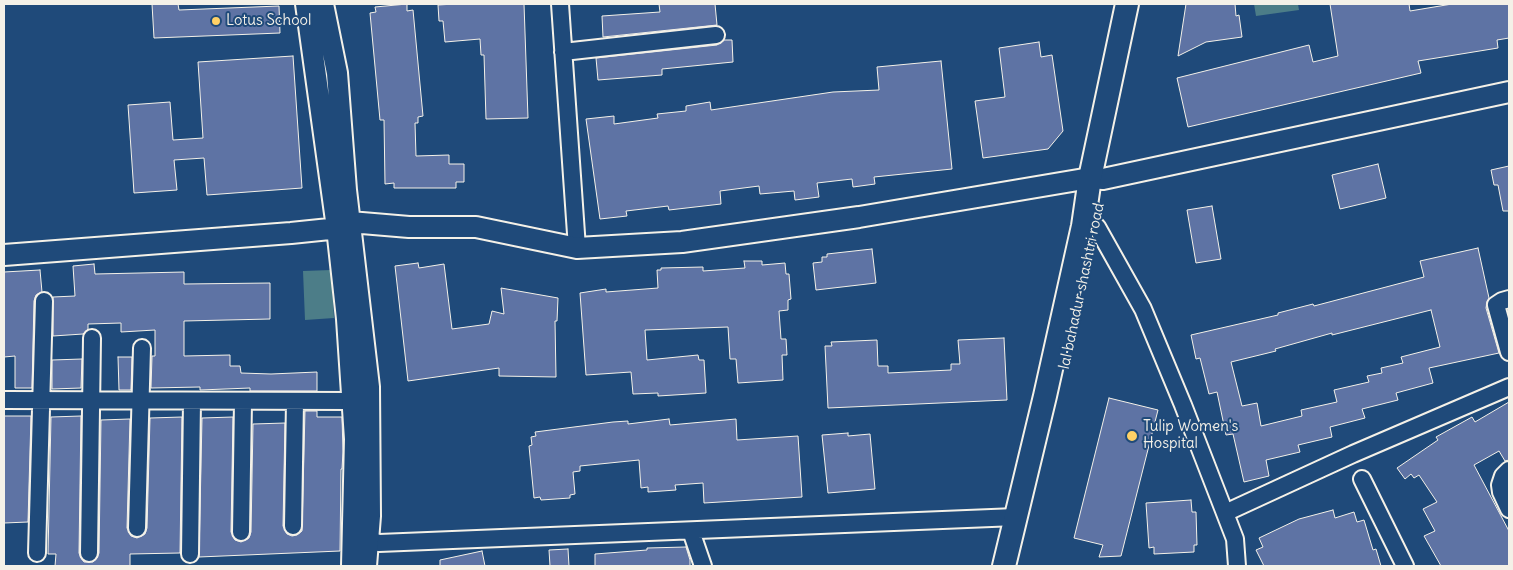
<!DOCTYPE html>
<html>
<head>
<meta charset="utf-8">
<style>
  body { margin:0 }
  #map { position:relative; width:1513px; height:570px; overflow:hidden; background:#1f4a7a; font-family:Delius,sans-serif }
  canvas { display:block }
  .frame { position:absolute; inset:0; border:5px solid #f4f1e8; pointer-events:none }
</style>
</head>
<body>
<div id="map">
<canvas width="1513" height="570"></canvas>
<div class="frame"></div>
</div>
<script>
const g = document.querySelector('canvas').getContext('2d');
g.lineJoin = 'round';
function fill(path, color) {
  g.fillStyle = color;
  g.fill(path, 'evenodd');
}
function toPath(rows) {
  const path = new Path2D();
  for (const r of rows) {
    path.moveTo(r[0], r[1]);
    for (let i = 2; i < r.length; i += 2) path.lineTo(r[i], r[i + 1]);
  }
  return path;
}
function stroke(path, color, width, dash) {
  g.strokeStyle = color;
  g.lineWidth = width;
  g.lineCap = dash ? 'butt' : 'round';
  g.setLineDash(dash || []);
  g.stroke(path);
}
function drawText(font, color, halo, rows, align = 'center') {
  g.font = font + ' Delius,sans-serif';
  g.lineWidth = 4;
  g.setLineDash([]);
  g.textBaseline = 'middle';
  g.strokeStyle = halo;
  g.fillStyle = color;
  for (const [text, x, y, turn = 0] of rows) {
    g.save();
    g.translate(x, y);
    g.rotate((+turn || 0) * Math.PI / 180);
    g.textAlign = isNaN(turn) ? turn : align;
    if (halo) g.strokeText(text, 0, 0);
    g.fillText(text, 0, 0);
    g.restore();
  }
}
fill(toPath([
  [1254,4,1298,4,1299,10,1256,16],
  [331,270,334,318,305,320,303,271]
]), '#4c7d88');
const building = toPath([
  [152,4,178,4,179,10,279,6,280,33,154,38,152,4],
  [407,4,407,11,413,10,423,116,418,117,418,123,415,123,416,156,449,155,449,164,464,164,464,182,456,182,456,188,394,188,394,183,385,184,384,120,380,120,370,13,376,12,375,7,407,4],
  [455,4,524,4,528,118,486,119,484,55,481,55,480,39,445,42,443,21,439,21,438,5,455,4],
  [659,4,715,4,717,25,603,37,602,16,660,12,659,4],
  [1186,4,1235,4,1236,16,1239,15,1242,37,1206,42,1178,56,1186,4],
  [1330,4,1409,4,1410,11,1452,4,1509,4,1509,38,1497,40,1498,48,1418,61,1421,73,1188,127,1177,78,1309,45,1313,62,1338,56,1330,4],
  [724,40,732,40,733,62,662,69,662,75,598,80,596,58,717,45,724,40],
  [1039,42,1041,57,1052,55,1063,131,1048,149,983,158,975,101,1005,97,999,48,1039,42],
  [293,56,302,188,207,195,204,158,174,160,177,190,134,193,128,105,170,102,173,140,203,138,198,62,293,56],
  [941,61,952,169,874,177,875,184,853,187,852,179,817,183,819,197,795,200,794,191,760,194,759,186,720,191,721,204,669,210,668,206,626,211,627,216,600,219,586,119,614,116,614,124,658,118,657,114,686,111,686,106,710,102,711,110,833,92,879,90,877,67,941,61],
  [1378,164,1386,198,1340,209,1332,175,1378,164],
  [1509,166,1509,211,1503,211,1498,185,1494,185,1491,170,1509,166],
  [1212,206,1221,259,1196,263,1187,210,1212,206],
  [1478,248,1489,298,1487,302,1486,308,1499,353,1429,368,1433,383,1396,393,1398,400,1362,409,1365,418,1330,427,1332,437,1298,445,1300,452,1266,460,1269,476,1244,482,1233,434,1226,435,1217,392,1209,394,1200,358,1196,359,1191,335,1278,315,1278,313,1313,304,1314,306,1424,277,1420,261,1478,248],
  [1431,310,1440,347,1401,357,1403,363,1381,368,1382,373,1367,376,1369,382,1334,390,1337,402,1301,410,1302,416,1261,426,1257,403,1242,406,1231,362,1276,351,1275,349,1332,333,1332,335,1431,310],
  [872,249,876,283,816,290,813,263,822,262,822,257,827,257,827,254,872,249],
  [744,261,762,261,762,265,785,263,786,274,789,274,791,299,788,300,788,310,779,311,781,339,786,339,787,355,782,355,783,380,738,383,736,359,730,359,728,327,645,330,647,360,698,355,699,360,704,360,706,393,658,396,658,393,633,394,631,372,586,375,580,293,606,289,606,292,658,288,657,270,661,270,661,268,703,267,703,271,745,268,744,261],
  [418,263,419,268,444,264,452,329,489,324,492,311,504,314,501,288,558,298,557,321,555,321,556,377,499,376,499,368,408,381,395,266,418,263],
  [94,264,95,274,184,272,184,284,270,283,270,319,184,321,184,356,230,355,230,366,240,366,241,373,271,374,317,372,317,391,250,391,250,388,200,390,200,387,151,388,152,356,155,356,155,330,121,332,121,323,88,324,88,329,83,334,53,336,53,297,75,296,73,266,94,264],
  [40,270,42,292,36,295,34,301,32,388,15,388,15,356,4,357,4,272,40,270],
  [1004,338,1007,400,828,408,825,346,832,346,831,342,877,340,878,366,888,366,888,373,951,370,951,364,960,364,958,340,1004,338],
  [118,357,132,357,131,390,119,390,118,357],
  [82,359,81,388,52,389,52,360,82,359],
  [1109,398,1158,410,1121,556,1099,557,1103,545,1074,538,1109,398],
  [1509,402,1509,460,1505,461,1499,451,1474,465,1509,531,1509,566,1441,566,1424,536,1435,531,1423,509,1437,502,1419,475,1414,478,1411,474,1405,479,1397,468,1438,440,1436,437,1472,417,1475,422,1509,402],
  [305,411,317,411,317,417,342,417,343,452,342,469,341,469,340,551,199,557,202,418,233,417,231,532,235,540,241,542,249,538,251,532,253,424,285,423,283,526,287,534,292,536,297,535,302,531,305,411],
  [4,416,31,416,28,522,4,523,4,416],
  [81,416,79,553,81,558,84,562,93,562,97,558,99,553,101,420,130,419,127,528,131,536,137,538,145,534,147,528,150,418,182,417,180,553,130,554,130,566,55,566,56,554,48,554,51,417,81,416],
  [669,419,670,425,736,419,737,440,798,436,802,497,704,503,703,483,675,485,676,490,648,492,648,487,641,488,639,460,580,466,580,471,573,472,575,494,570,495,570,498,541,500,540,497,534,498,529,446,532,445,531,437,536,436,535,432,613,422,628,421,628,424,669,419],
  [848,433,848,436,870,434,875,489,828,493,822,435,848,433],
  [1191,500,1192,512,1196,512,1197,545,1194,545,1194,552,1154,554,1154,547,1149,548,1146,503,1191,500],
  [1333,510,1335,518,1354,512,1357,522,1364,520,1373,550,1376,549,1381,566,1264,566,1256,550,1263,547,1259,538,1299,519,1333,510],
  [686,547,690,560,690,566,595,566,595,554,647,550,647,548,686,547],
  [568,549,569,566,550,566,549,550,568,549],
  [482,551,485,566,440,566,440,560,482,551]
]);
fill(building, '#5e73a4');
stroke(building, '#f4f1e8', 1);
const minor = toPath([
  [560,4,577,248],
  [563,52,716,35],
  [1097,227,1143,309,1183,405,1235,539,1237,566],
  [1509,299,1502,301,1496,305,1509,352],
  [4,400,353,401],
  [1509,470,1503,476,1500,485,1501,492,1509,509],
  [1362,479,1405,566],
  [1225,513,1353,454,1509,387],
  [293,526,295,401],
  [137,528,142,348],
  [691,531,703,566],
  [241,532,243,401],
  [357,541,368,540,379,543,1016,517],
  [37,553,44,301],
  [89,553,92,338],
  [190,554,192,401]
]);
const tertiary = toPath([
  [306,4,337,228,347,319,355,439,352,566],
  [323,4,337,73,346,190,369,387,370,516,366,566],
  [350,222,409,227,476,227,577,248,682,242,859,217,1090,178,1103,179,1509,92],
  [4,255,291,233,349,227]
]);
const secondary = toPath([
  [1004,566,1045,396,1083,226,1090,178,1127,4]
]);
stroke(minor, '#f4f1e8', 20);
stroke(tertiary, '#f4f1e8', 24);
stroke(secondary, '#f4f1e8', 26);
stroke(minor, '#1f4a7a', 16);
stroke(tertiary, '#1f4a7a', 20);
stroke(secondary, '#1f4a7a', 22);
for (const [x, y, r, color] of [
  [216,21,5,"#ffd166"],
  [1132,436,6,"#ffd166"]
]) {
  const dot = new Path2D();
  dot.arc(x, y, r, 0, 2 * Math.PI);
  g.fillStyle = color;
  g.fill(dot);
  stroke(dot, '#1f4a7a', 2);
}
drawText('15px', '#f4f1e8', '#1f4a7a', [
  ["Lotus School",226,21],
  ["Tulip Women's",1143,427],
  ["Hospital",1143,444]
], 'left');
drawText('15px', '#f4f1e8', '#1f4a7a', [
  ["lal bahadur shashtri road",1082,286,-78]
]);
</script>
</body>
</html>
